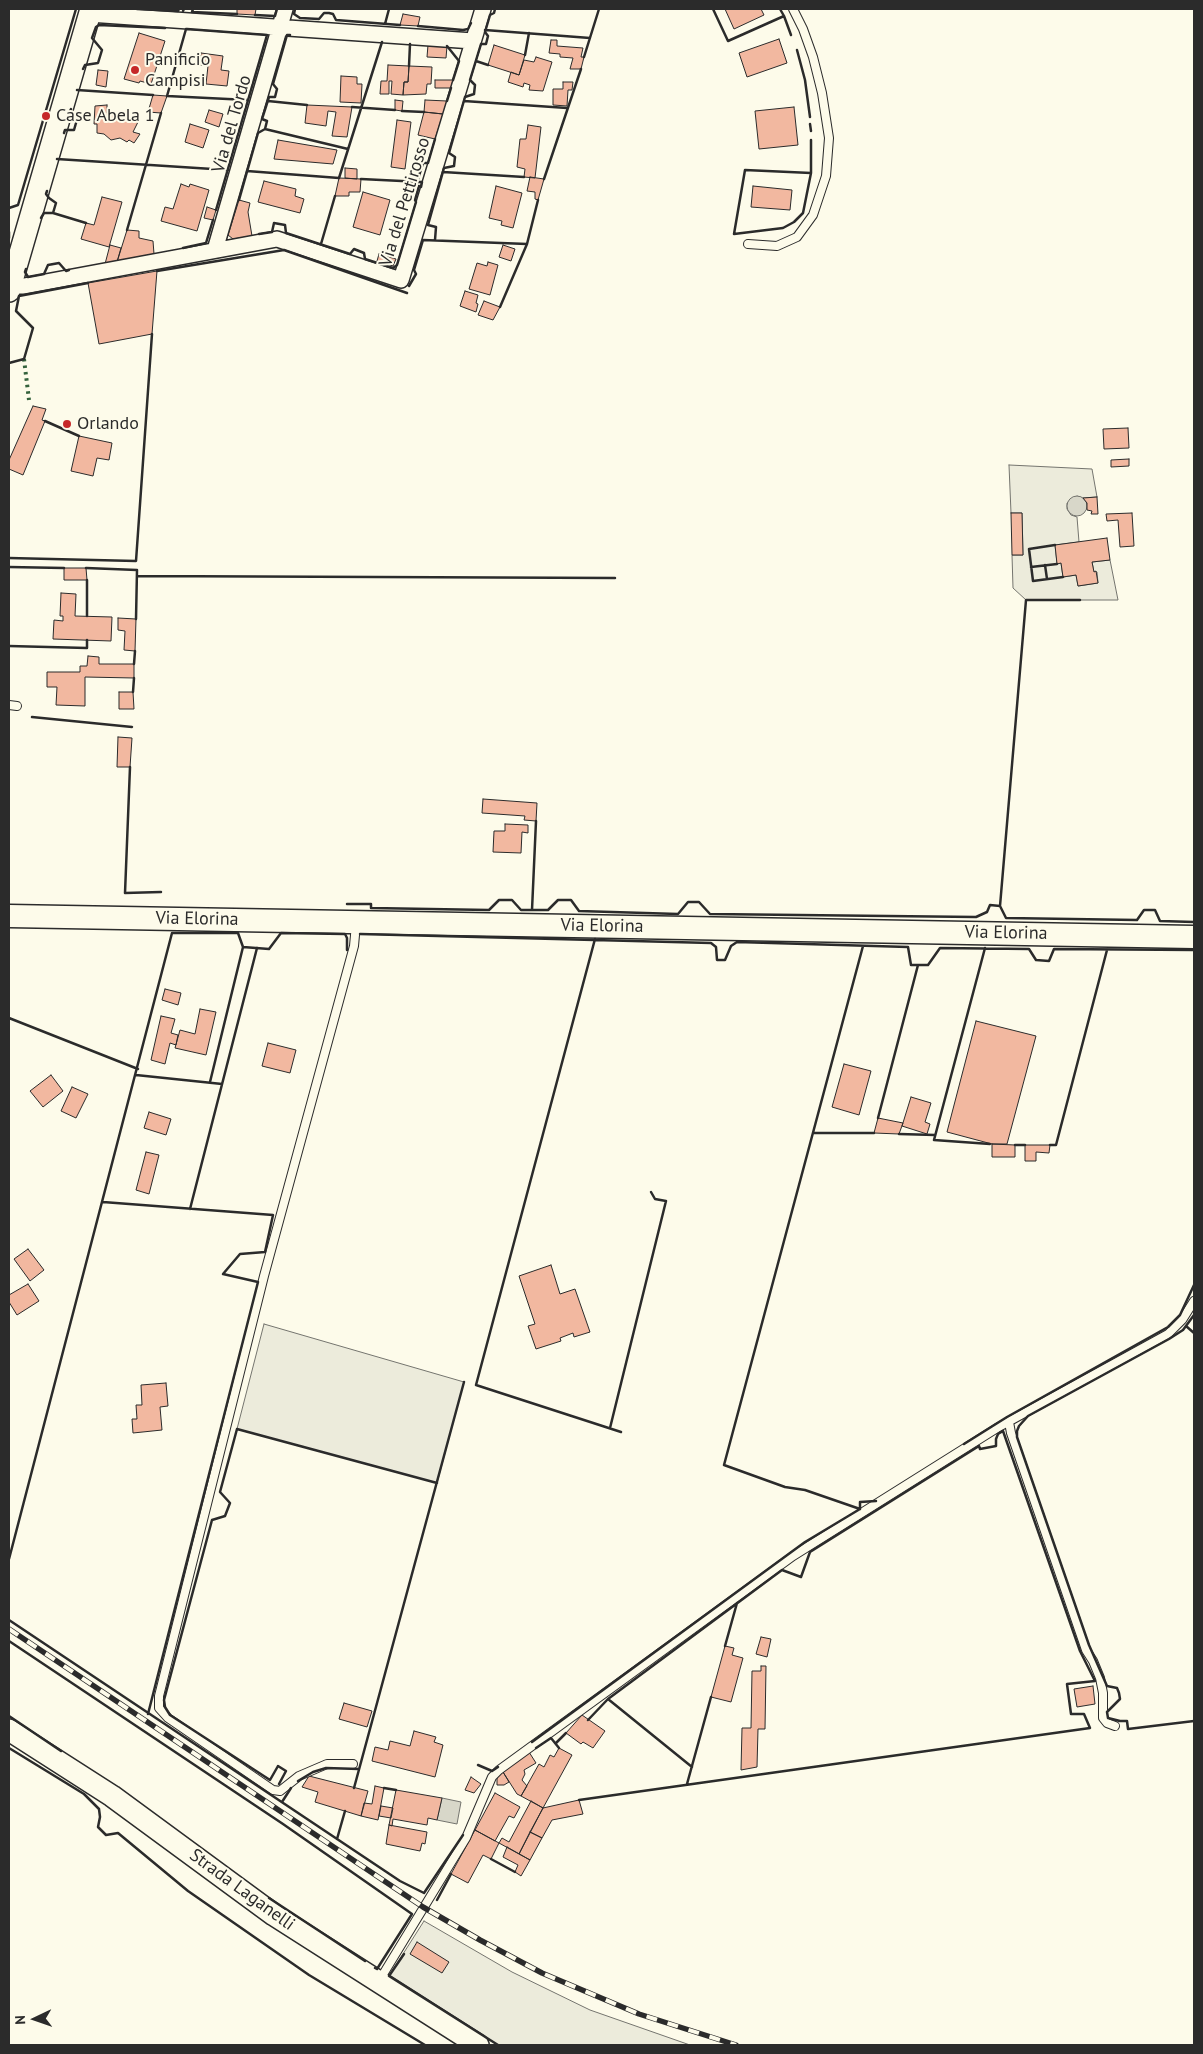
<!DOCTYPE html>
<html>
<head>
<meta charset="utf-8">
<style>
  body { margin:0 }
  #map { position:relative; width:1203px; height:2054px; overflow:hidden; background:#fdfbea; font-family:"PT Sans",sans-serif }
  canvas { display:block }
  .frame { position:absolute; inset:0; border:10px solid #2b2b2b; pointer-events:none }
  .north { position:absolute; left:10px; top:1994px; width:50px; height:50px; -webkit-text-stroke:4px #fdfbea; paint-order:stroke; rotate:267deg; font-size:14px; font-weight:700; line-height:20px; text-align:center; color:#2b2b2b }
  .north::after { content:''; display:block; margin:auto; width:18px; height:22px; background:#2b2b2b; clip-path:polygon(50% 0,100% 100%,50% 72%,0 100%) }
</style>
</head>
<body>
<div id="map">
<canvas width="1203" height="2054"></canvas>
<div class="frame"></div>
<div class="north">N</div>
</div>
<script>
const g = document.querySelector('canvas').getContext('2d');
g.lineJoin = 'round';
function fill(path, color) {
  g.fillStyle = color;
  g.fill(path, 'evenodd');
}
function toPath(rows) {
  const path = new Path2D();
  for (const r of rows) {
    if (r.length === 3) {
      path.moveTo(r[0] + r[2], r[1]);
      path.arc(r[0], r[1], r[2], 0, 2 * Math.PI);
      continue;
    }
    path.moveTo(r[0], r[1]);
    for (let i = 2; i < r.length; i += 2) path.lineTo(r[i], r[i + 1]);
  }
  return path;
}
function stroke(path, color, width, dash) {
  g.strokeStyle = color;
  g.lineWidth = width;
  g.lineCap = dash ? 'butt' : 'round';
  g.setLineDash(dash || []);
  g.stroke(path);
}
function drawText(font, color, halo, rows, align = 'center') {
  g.font = font + ' "PT Sans",sans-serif';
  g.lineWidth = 4;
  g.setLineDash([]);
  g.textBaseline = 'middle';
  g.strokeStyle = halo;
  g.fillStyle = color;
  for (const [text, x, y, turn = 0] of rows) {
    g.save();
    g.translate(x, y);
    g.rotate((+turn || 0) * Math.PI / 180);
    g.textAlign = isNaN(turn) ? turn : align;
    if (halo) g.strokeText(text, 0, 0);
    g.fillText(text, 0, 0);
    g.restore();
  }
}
const green = toPath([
  [1009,465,1092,469,1097,497,1083,498,1077,496,1067,503,1067,509,1071,515,1077,517,1079,542,1055,545,1057,563,1061,563,1063,577,1076,575,1078,586,1098,583,1097,572,1094,572,1092,562,1110,560,1118,600,1026,600,1013,588,1012,555,1023,555,1022,513,1011,513,1009,465],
  [264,1324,464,1382,437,1483,237,1429,264,1324],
  [424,1921,512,1972,590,2010,690,2045,498,2045,389,1976,424,1921]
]);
fill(green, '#ecebdb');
stroke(green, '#74746e', 1);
const water = toPath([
  [1077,506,10],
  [442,1798,461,1802,457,1824,437,1820,442,1798]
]);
fill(water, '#d8d7c9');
stroke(water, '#74746e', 1);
const building = toPath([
  [237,9,256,9,255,15,237,14,237,9],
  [725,9,761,9,764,15,734,29,725,9],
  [403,14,420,17,418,26,400,25,403,14],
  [139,33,165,41,151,84,140,81,139,83,124,79,139,33],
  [779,39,787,63,747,77,739,53,779,39],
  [551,40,557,40,557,46,583,48,581,57,584,57,581,69,570,69,573,58,560,57,560,54,549,53,551,40],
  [428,45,447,46,446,58,427,57,428,45],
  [494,45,525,55,519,75,488,65,494,45],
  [201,53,223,56,221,70,229,71,227,86,206,84,208,66,200,65,201,53],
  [536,57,552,62,543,91,529,90,530,85,524,83,523,87,508,82,511,72,519,75,524,60,534,62,536,57],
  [388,65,409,66,408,82,404,82,403,95,391,94,392,81,389,81,389,94,380,94,381,81,387,81,388,65],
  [409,66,432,67,431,84,427,84,426,94,403,95,404,82,408,82,409,66],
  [98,70,108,71,106,87,96,85,98,70],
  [341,76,357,77,357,84,362,84,361,103,340,102,341,76],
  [435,80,453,80,451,88,435,88,435,80],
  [563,82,573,82,572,90,568,90,567,106,553,105,553,89,563,89,563,82],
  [153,95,167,96,161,113,148,112,153,95],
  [395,100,403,101,402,111,395,110,395,100],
  [425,100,447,101,443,114,424,112,425,100],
  [107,105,107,113,118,114,122,118,124,114,138,122,133,132,140,134,134,143,129,140,127,142,120,138,111,140,104,134,97,133,97,124,94,124,95,106,107,105],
  [307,105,352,107,347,137,332,136,336,112,328,111,326,126,305,123,307,105],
  [794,107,798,145,759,149,755,111,794,107],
  [209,110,223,114,219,127,205,122,209,110],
  [424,112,443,114,435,139,418,135,424,112],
  [397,120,411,122,405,169,391,167,397,120],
  [190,124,209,130,203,148,185,142,190,124],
  [528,125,541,127,535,178,524,177,525,169,517,167,520,139,526,139,528,125],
  [278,140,337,150,333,164,274,159,278,140],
  [345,168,357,169,357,179,345,178,345,168],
  [530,177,544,179,538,200,535,199,535,192,527,191,530,177],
  [339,178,361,179,360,192,349,192,349,196,335,196,339,178],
  [264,181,296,189,295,196,304,199,300,213,258,202,264,181],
  [181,184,189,187,190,184,209,190,197,231,161,221,165,207,173,209,181,184],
  [496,186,522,193,513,228,501,225,502,221,489,218,496,186],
  [753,186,792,190,790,210,751,207,753,186],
  [363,192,390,200,380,235,353,227,363,192],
  [102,197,122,202,109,247,81,239,86,223,94,225,102,197],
  [239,200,250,203,248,212,252,236,233,239,228,235,239,200],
  [207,207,216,210,213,220,204,218,207,207],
  [127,230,139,231,139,238,153,241,154,254,117,262,127,230],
  [110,245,121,248,117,262,105,264,110,245],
  [503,245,515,249,511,261,499,257,503,245],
  [379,254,396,259,393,266,377,261,379,254],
  [488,262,498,265,490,295,469,289,477,263,487,266,488,262],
  [157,271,152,334,99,344,88,283,157,271],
  [465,291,478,295,476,303,478,304,476,312,460,306,465,291],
  [484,301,500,307,493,320,478,315,484,301],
  [33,406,46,409,42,420,45,421,23,475,9,469,9,460,33,406],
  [1128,428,1129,448,1104,449,1103,429,1128,428],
  [79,436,112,443,109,460,97,458,93,476,71,471,79,436],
  [1129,459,1129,466,1111,467,1111,460,1129,459],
  [1097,497,1098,514,1091,514,1092,511,1087,510,1087,503,1083,498,1097,497],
  [1011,513,1022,513,1023,555,1012,555,1011,513],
  [1132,513,1134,546,1120,547,1118,520,1107,521,1106,514,1132,513],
  [1107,538,1110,560,1092,562,1094,572,1096,571,1098,583,1078,586,1076,575,1063,577,1061,563,1057,564,1055,545,1107,538],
  [64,568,86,568,87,580,64,580,64,568],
  [61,593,76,594,75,616,112,617,111,641,53,639,54,620,63,621,63,616,60,616,61,593],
  [118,618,136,619,135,651,124,650,125,631,118,630,118,618],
  [88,656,99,657,99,664,134,664,134,678,85,677,85,706,56,705,57,687,47,687,47,672,80,672,80,666,87,666,88,656],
  [119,692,133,692,134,709,119,709,119,692],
  [118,737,132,738,130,767,117,767,118,737],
  [483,799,537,803,536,821,524,820,525,816,482,813,483,799],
  [505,824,528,825,528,833,522,832,521,853,493,852,494,831,505,831,505,824],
  [165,989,181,993,178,1005,162,1000,165,989],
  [200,1009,216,1012,206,1055,175,1048,180,1030,195,1034,200,1009],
  [161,1016,175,1019,171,1033,178,1035,176,1045,170,1043,165,1064,151,1060,161,1016],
  [976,1021,1036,1036,1007,1144,992,1144,947,1132,976,1021],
  [268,1043,296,1050,290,1073,262,1066,268,1043],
  [844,1064,871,1071,859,1115,832,1107,844,1064],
  [51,1075,63,1091,43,1107,30,1091,51,1075],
  [72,1087,88,1094,76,1118,61,1111,72,1087],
  [911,1097,931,1103,925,1122,930,1124,927,1134,902,1126,911,1097],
  [149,1112,171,1119,166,1135,144,1128,149,1112],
  [878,1118,903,1123,899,1134,874,1133,878,1118],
  [992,1144,1015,1145,1015,1157,992,1157,992,1144],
  [1025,1145,1050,1145,1049,1153,1036,1152,1036,1161,1025,1161,1025,1145],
  [146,1152,159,1155,149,1194,136,1190,146,1152],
  [28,1249,44,1270,30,1281,14,1259,28,1249],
  [551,1265,560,1294,575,1289,590,1332,574,1337,573,1333,560,1338,561,1341,536,1349,528,1326,535,1324,519,1276,551,1265],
  [28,1284,39,1301,17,1315,9,1302,9,1295,28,1284],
  [166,1383,168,1406,160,1407,162,1430,133,1433,132,1419,137,1419,136,1405,142,1405,141,1385,166,1383],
  [761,1637,771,1639,767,1657,756,1654,761,1637],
  [725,1646,734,1648,732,1655,743,1658,731,1702,711,1697,725,1646],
  [761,1666,766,1666,765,1729,758,1729,757,1767,741,1770,742,1728,751,1728,752,1671,761,1671,761,1666],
  [1093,1686,1095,1704,1077,1707,1074,1689,1093,1686],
  [344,1703,372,1711,367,1727,339,1719,344,1703],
  [582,1715,605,1731,593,1748,583,1742,581,1744,566,1733,582,1715],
  [414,1731,436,1737,434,1742,443,1745,435,1777,372,1761,375,1747,388,1750,390,1741,410,1746,414,1731],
  [559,1748,572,1755,543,1808,521,1796,539,1764,544,1767,550,1755,554,1757,559,1748],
  [529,1752,536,1763,524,1770,525,1774,522,1780,527,1786,521,1796,517,1794,503,1772,529,1752],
  [503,1772,509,1782,504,1785,497,1785,497,1777,503,1772],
  [309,1776,368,1791,361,1816,315,1802,318,1792,302,1787,309,1776],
  [471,1777,481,1784,474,1793,465,1790,471,1777],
  [375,1786,384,1788,378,1820,361,1816,364,1803,372,1804,375,1786],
  [396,1790,442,1798,437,1820,428,1818,427,1825,393,1819,392,1826,389,1825,396,1790],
  [495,1793,520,1807,514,1818,509,1816,495,1841,475,1830,495,1793],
  [579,1800,583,1814,552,1820,542,1838,530,1832,543,1808,579,1800],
  [531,1801,543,1808,519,1854,499,1843,502,1838,509,1842,531,1801],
  [381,1806,393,1808,391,1818,379,1816,381,1806],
  [389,1825,427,1832,425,1844,422,1843,420,1851,386,1844,389,1825],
  [475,1830,499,1843,491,1859,483,1855,468,1883,451,1874,475,1830],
  [530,1832,542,1838,530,1860,519,1854,530,1832],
  [507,1847,530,1860,521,1876,515,1872,518,1865,503,1857,507,1847],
  [417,1942,449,1962,442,1973,410,1954,417,1942]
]);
fill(building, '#f2b8a0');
stroke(building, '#2b2b2b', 1);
const lane = toPath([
  [748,244,777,246,797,237,813,215,826,176,829,138,822,93,813,57,803,29,793,9],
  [9,705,17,706],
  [1009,1422,1011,1433,1086,1650,1093,1661,1100,1678,1103,1693,1103,1718,1107,1723,1115,1726],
  [353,1764,327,1764,299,1776,280,1791,273,1790,168,1718,159,1708,159,1696,264,1276,354,946,356,924],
  [379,1981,466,1838,492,1777,499,1770,793,1556,997,1428,1168,1334,1182,1320,1194,1301]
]);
const street = toPath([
  [89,14,473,41],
  [215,250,285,9],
  [10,286,24,286,277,239,401,280,483,9]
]);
const secondary = toPath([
  [9,291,91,9],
  [9,1730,112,1796,274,1915,478,2045]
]);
const primary = toPath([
  [9,916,1194,937]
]);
stroke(lane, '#2b2b2b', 10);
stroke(street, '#2b2b2b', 18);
stroke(secondary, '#2b2b2b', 24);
stroke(primary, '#2b2b2b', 25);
stroke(lane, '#fdfbea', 8);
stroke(street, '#fdfbea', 15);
stroke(secondary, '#fdfbea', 21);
stroke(primary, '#fdfbea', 22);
const rail = toPath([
  [9,1629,423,1907,480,1940,542,1973,639,2014,736,2045]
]);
stroke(rail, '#2b2b2b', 5.5);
stroke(rail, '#fdfbea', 4, [11]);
stroke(toPath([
  [24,359,29,400]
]), '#34623c', 4, [2.5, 4]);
stroke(toPath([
  [137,9,178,11,179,9],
  [193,9,192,12,237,14],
  [295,9,294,14,300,18,319,19,324,13,329,13,333,14,336,20,400,25],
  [713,9,728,41,784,16,780,9],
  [183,11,184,9],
  [255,15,275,16,277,9],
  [784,16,791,35],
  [385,24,389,9],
  [418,26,463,30,468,29,471,23],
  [186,29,167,96,248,100],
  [187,29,267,35,216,210],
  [485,30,590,38],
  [447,46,459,61,453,80],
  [797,50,805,80,810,117],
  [525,55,529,33],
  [584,57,599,9],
  [476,61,488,65],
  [409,66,410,44],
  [83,69,85,65,98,63,102,50,92,38,96,27,99,25,165,28],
  [77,90,153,95],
  [268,101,307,105],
  [447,101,451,88],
  [464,101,567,108],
  [352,107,395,110],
  [402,111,424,112],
  [810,124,811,131],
  [265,129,348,149],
  [64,133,65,130,74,130,78,116,70,111,71,109],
  [57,159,228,170],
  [247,171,339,178,382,42],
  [443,172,524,177],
  [811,173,745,170,734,234,783,228,794,222,803,213,811,173,811,140],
  [544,179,581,69],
  [417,182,423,163,428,163,435,139],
  [239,200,258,133,265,129,267,121,262,119,269,97,275,97,277,89,273,84,287,35,290,35],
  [9,208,18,205,76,9],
  [53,213,86,223],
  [41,218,44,213,53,213,56,203,49,198,46,194,47,191],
  [127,230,161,113],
  [9,232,9,238],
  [259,234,272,232,274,223,285,225,286,233,350,254,354,249,364,253,365,259,393,268,397,265,416,202,415,200,419,186,421,187,422,182,361,179],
  [435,240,436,227,428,225,444,168,454,166,455,157,449,153,465,97,474,94,475,85,470,80,481,44,486,44,488,36,485,32,490,15,494,13,495,9],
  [321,244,335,196],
  [183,248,206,243,213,220],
  [26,269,25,272,28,277,44,274,48,265,59,263,66,271,69,270],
  [157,271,284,250,407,293],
  [409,286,416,274,414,270,423,240,527,244],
  [500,307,527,244,538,200],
  [9,363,24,359,33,328,16,311,19,296,88,283],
  [45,421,79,436],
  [1055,545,1029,549,1033,581,1063,577],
  [9,558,136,561,152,334],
  [1045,565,1047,579],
  [9,567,64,568],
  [1031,567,1057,564],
  [86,568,137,570,136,619],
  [137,576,615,578],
  [87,580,87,616],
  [9,646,87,648,87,640],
  [134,664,135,651],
  [133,692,134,678],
  [32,717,132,727],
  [130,767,125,893,161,892],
  [347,904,371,904,371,908,489,910,499,900,512,900,521,910,548,910,558,900,571,900,579,911,678,914,688,902,699,902,710,914,976,917,987,912,990,905,1000,906,1006,918,1137,920,1144,910,1155,910,1160,921,1194,922],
  [1000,906,1026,600,1080,600],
  [532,910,536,821],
  [360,934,711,943,716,947,717,960,725,960,731,946,737,942,908,947,911,965,928,965,940,948,1029,949,1036,960,1049,961,1054,949,1194,950],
  [595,939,476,1385,621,1432],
  [985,948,934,1140,990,1144],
  [9,1018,138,1069],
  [136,1075,222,1084],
  [210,1082,243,947],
  [878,1118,918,965],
  [813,1133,874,1133],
  [899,1134,935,1135],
  [1015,1145,1025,1145],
  [1050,1145,1056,1145,1107,950],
  [103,1202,273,1215,265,1252,240,1254,223,1274,258,1282,148,1714],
  [190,1209,257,948],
  [1194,1315,1183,1330,1169,1339,1028,1416,1019,1426,1017,1431,1017,1437,1089,1645,1107,1686,1117,1688,1119,1693,1120,1699,1107,1712,1108,1718,1120,1721,1127,1721,1128,1729,1194,1721],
  [1186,1326,1194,1333],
  [610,1428,666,1201,655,1199,651,1192],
  [964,1444,1007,1417,1168,1327,1180,1315,1194,1285],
  [860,1509,805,1490,785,1487,724,1465,863,946],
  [9,1559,172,933,238,933,243,947,269,949,281,933,345,934,347,938,347,950],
  [9,1620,400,1881,424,1893,463,1835],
  [9,1641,283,1824,412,1914,377,1969,375,1968],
  [725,1646,737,1603],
  [608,1699,692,1767],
  [9,1716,61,1751],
  [532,1742,805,1542,860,1509,860,1502,876,1501],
  [556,1743,566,1733],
  [9,1748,84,1794,99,1809,100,1817,98,1827,106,1835,118,1833,188,1891,309,1975,425,2045],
  [536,1748,551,1738,559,1748],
  [478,1765,492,1771,498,1767],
  [298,1781,313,1772,326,1768,359,1769],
  [279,1784,286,1771,278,1766,270,1780,170,1715,165,1707,164,1700,212,1520,225,1516,230,1503,220,1492,237,1429,437,1483],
  [687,1784,711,1697],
  [354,1788,464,1382],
  [384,1788,396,1790],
  [579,1800,1090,1728,1084,1714,1071,1714,1067,1684,1095,1681,1080,1651,1003,1431,998,1434,996,1439,996,1446,980,1449,979,1446,810,1552,801,1577,782,1570,608,1699,588,1720],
  [282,1802,291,1788],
  [337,1839,345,1811],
  [491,1859,515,1872],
  [269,1898,365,1961],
  [437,1900,451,1874],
  [404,1954,389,1976,498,2045]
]), '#2b2b2b', 2.5);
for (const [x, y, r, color] of [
  [135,70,5,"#c62828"],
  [46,116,5,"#c62828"],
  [67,424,5,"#c62828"]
]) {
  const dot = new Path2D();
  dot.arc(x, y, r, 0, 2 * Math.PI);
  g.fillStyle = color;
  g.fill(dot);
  stroke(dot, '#fdfbea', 2);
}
drawText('18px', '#2b2b2b', '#fdfbea', [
  ["Panificio",145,60],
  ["Campisi",145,81],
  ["Case Abela 1",56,116],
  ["Orlando",77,424]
], 'left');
drawText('18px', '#2b2b2b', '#fdfbea', [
  ["Via del Tordo",232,124,-74],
  ["Via del Pettirosso",405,202,-73],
  ["Via Elorina",197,919,1],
  ["Via Elorina",602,926,1],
  ["Via Elorina",1006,933,1],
  ["Strada Laganelli",242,1890,36]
]);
</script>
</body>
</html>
